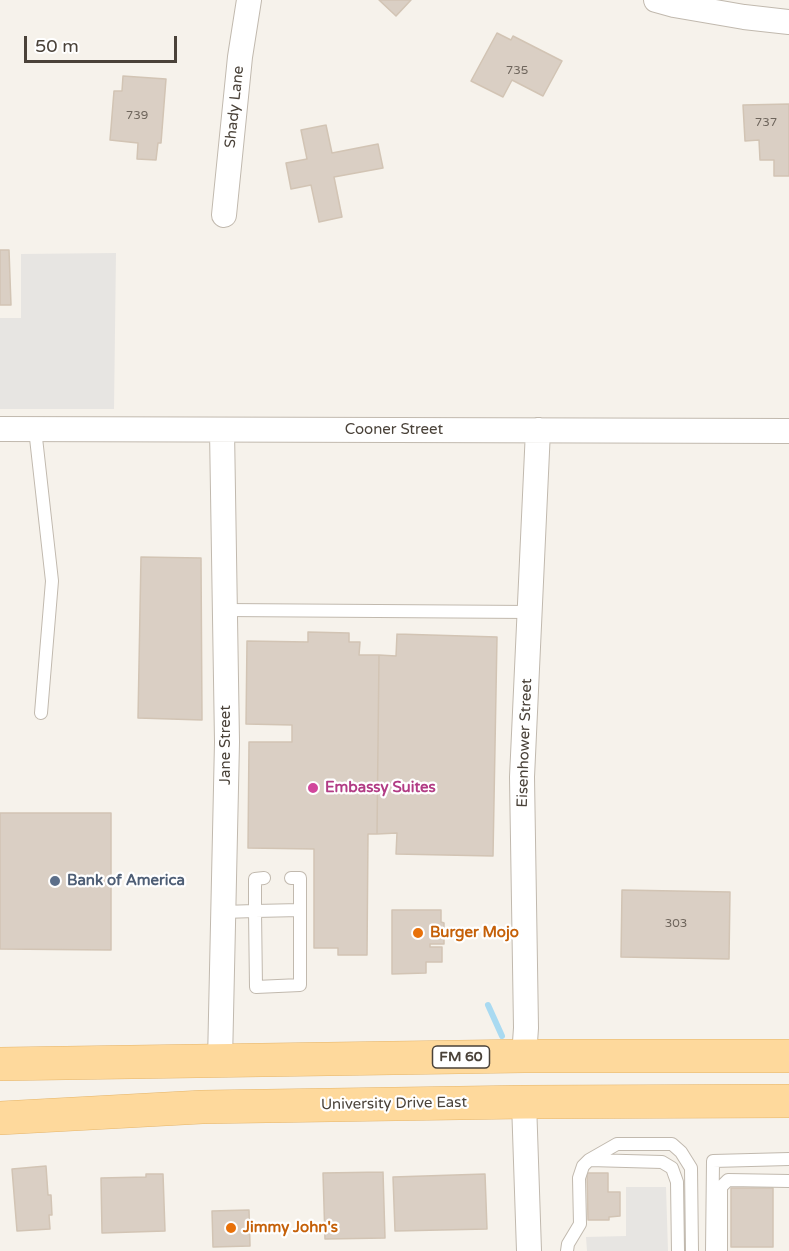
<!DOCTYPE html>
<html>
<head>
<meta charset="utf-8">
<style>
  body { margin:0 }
  #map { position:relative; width:789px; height:1251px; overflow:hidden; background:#f6f2eb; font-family:"Varela Round",sans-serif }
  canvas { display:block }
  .scale { position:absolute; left:24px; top:36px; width:153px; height:27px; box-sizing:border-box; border:3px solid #4a4239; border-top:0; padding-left:8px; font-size:18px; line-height:21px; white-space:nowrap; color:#4a4239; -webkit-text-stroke:4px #fff; paint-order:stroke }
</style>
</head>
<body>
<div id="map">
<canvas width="789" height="1251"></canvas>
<div class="scale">50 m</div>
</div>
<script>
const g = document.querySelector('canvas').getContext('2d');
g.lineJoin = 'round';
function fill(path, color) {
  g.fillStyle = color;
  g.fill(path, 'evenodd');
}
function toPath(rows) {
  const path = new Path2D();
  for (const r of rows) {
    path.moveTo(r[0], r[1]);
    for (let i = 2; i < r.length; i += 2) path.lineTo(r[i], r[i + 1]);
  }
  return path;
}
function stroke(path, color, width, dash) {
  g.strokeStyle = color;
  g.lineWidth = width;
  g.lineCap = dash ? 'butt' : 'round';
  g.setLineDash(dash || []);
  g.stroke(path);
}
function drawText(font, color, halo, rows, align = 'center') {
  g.font = font + ' "Varela Round",sans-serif';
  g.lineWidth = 4.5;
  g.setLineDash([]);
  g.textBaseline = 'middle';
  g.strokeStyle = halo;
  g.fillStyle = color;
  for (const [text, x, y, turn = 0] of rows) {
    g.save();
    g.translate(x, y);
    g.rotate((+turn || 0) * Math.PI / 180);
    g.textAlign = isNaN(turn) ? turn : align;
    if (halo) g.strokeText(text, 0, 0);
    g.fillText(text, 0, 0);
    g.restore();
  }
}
fill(toPath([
  [116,253,114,409,0,409,0,318,21,318,21,254],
  [626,1187,666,1187,668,1251,587,1251,586,1237,626,1236]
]), '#e7e5e2');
stroke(toPath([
  [488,1005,502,1036]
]), '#a9daf1', 6);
const building = toPath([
  [379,0,411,0,396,16,379,0],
  [497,33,511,40,513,36,562,61,543,96,512,80,503,97,471,81,497,33],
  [123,76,166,79,161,143,158,143,156,160,137,159,138,143,110,140,114,91,122,91,123,76],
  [789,104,789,176,774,176,774,160,760,160,759,140,745,141,743,105,789,104],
  [326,125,332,153,378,144,383,168,334,177,342,217,319,222,311,185,291,189,286,163,307,159,301,130,326,125],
  [0,250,9,250,11,305,0,305,0,250],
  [141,557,201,558,202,720,138,718,141,557],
  [308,632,349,633,349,642,360,642,359,655,379,655,377,834,368,834,367,955,338,955,338,948,314,948,314,849,248,848,249,742,292,742,292,725,246,724,247,641,308,642,308,632],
  [397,634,497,637,493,856,396,854,397,833,377,834,379,655,396,656,397,634],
  [0,813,111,813,111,950,0,949,0,813],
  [622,890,730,892,729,959,621,957,622,890],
  [392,910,441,910,441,922,444,923,444,944,430,944,430,947,442,947,442,962,426,962,426,973,392,974,392,910],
  [46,1166,48,1195,51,1195,52,1215,49,1215,50,1229,17,1231,12,1169,46,1166],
  [383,1172,385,1238,325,1239,323,1173,383,1172],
  [587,1173,608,1173,608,1192,620,1192,620,1216,609,1217,609,1220,588,1220,587,1173],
  [146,1174,163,1174,165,1231,102,1233,101,1178,146,1177,146,1174],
  [485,1174,487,1229,395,1231,393,1177,485,1174],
  [731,1188,773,1188,773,1247,731,1247,731,1188],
  [249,1210,250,1246,213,1247,212,1211,249,1210]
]);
fill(building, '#dacfc4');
stroke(building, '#d2c4b4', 1.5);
const lane = toPath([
  [35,429,52,581,41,713],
  [225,610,530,612],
  [291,878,300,878,300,985,256,987,255,911,300,910],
  [223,912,255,911,255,879,264,878],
  [590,1160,662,1162,672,1168,677,1182,678,1251],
  [567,1251,568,1244,580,1224,579,1178,583,1166,589,1160,617,1144,672,1144,681,1152,691,1168,692,1251],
  [712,1251,713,1161,789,1159],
  [721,1251,721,1187,728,1180,789,1181]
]);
const street = toPath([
  [656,0,674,5,744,17,789,22],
  [224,215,240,57,249,0],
  [0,429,789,431],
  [524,1056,526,1028,522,777,538,430],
  [220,1061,227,742,222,430],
  [524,1102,529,1251]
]);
const primary = toPath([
  [0,1064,524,1056,789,1056],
  [0,1118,202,1107,524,1102,789,1101]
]);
stroke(lane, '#c1b9ae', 14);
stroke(street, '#c1b9ae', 26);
stroke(primary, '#e5b56a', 34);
stroke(lane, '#fff', 12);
stroke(street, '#fff', 24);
stroke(primary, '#fed99c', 33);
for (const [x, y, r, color] of [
  [313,788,6,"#d1479c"],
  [55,881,6,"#5c6f8a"],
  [418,933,6,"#e8710a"],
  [231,1228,6,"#e8710a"]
]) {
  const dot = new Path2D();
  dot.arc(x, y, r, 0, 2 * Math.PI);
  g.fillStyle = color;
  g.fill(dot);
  stroke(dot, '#fff', 2);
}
drawText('12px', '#6e655c', null, [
  ["735",517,71],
  ["739",137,116],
  ["737",766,123],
  ["303",676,924]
]);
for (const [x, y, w] of [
  [461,1057,57]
]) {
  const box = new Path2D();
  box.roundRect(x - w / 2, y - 11, w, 22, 4.5);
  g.fillStyle = '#fff';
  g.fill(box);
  stroke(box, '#4a4239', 1.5);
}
drawText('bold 14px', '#4a4239', null, [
  ["FM 60",461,1057]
]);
drawText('15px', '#4a4239', '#fff', [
  ["Shady Lane",235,107,-84],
  ["Cooner Street",394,430],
  ["Eisenhower Street",525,743,-88],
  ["Jane Street",226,745,-90],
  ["University Drive East",394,1104,-1]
]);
drawText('bold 15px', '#b23c85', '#fff', [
  ["Embassy Suites",325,788]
], 'left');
drawText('bold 15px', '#4e5e75', '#fff', [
  ["Bank of America",67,881]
], 'left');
drawText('bold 15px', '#c56008', '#fff', [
  ["Burger Mojo",430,933],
  ["Jimmy John's",243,1228]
], 'left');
</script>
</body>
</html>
